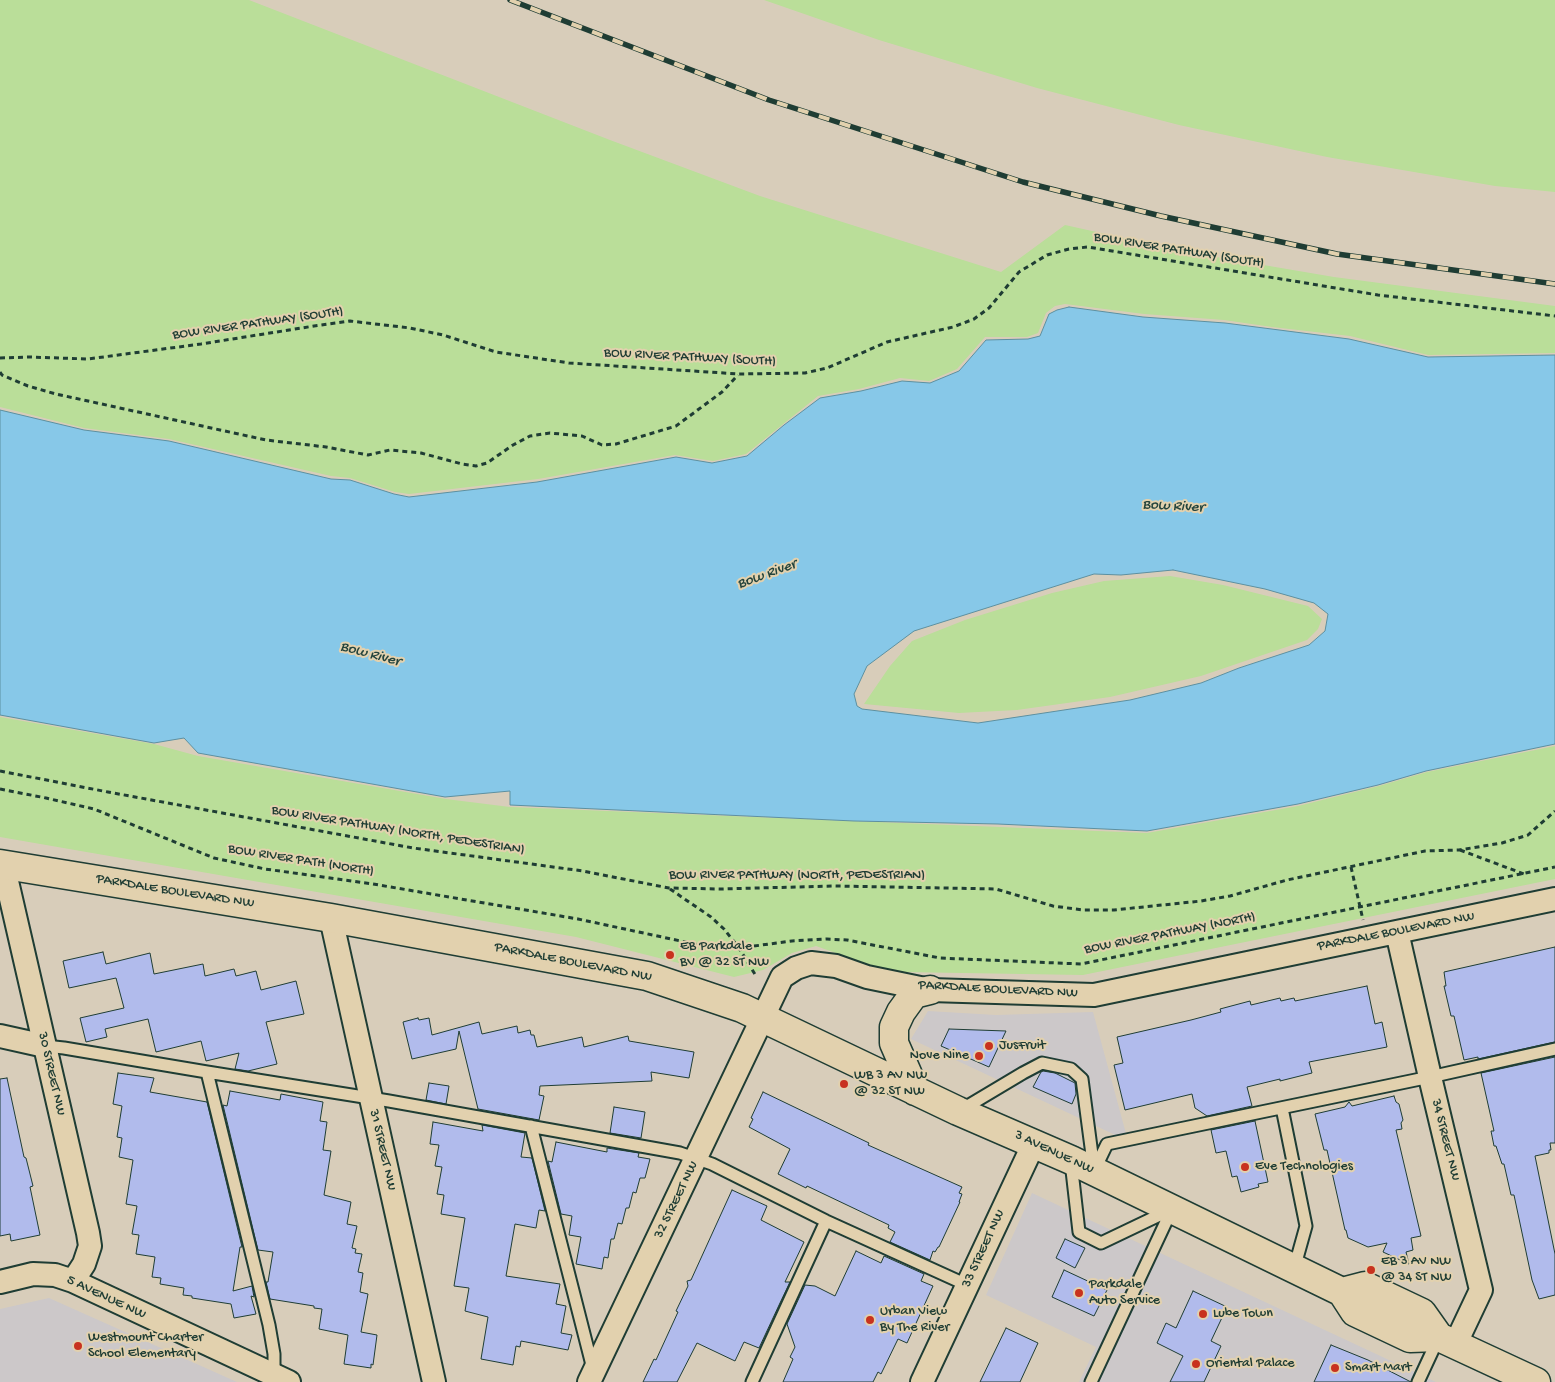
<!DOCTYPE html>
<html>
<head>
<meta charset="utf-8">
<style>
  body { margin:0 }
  canvas { display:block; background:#d8cdba }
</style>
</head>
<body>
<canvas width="1555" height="1382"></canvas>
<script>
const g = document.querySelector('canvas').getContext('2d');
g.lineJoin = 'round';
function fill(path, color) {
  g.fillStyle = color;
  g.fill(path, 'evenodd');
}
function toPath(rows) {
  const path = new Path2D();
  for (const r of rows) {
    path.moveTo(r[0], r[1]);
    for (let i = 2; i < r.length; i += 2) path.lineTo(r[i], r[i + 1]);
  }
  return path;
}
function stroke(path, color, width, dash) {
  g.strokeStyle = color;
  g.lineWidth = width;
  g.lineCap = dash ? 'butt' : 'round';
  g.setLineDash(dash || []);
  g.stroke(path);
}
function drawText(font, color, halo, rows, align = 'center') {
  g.font = font + ' "Gochi Hand",sans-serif';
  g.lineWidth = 4;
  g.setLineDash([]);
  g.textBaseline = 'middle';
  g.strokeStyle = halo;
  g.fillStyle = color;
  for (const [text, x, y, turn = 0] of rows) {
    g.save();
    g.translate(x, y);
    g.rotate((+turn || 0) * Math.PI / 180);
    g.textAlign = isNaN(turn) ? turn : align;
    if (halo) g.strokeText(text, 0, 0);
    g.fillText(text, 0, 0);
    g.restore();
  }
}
fill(toPath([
  [928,1011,996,1015,1093,1012,1128,1141,911,1039],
  [1032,1193,1436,1382,1079,1382,1096,1347,986,1295],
  [49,1298,237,1382,0,1382,0,1309]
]), '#ccc8c9');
fill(toPath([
  [0,0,249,0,610,140,760,196,1001,272,1065,225,1187,252,1334,277,1555,306,1555,353,1428,355,1350,336,1272,327,1224,320,1144,314,1065,304,1055,306,1046,313,1038,333,1027,337,985,337,957,369,929,381,900,378,859,389,818,396,746,454,713,461,675,455,538,479,409,494,395,492,350,478,331,476,169,439,84,428,0,407],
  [764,0,1555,0,1555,192,1495,186,1327,157,1179,125,1037,88,879,40],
  [1170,576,1223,585,1308,606,1322,619,1318,629,1307,640,1201,676,1110,697,1017,710,959,713,864,704,890,666,912,641,965,620,1052,593,1104,581],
  [0,717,154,744,198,756,446,799,510,807,1147,833,1298,806,1379,786,1427,772,1555,746,1555,879,1083,975,902,972,872,966,816,946,792,953,763,970,734,977,576,937,0,837]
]), '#bade99');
const water = toPath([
  [1069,307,1143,317,1225,323,1349,339,1428,357,1555,355,1555,744,1426,771,1378,785,1298,804,1147,831,998,824,854,821,510,805,510,791,445,797,198,753,184,738,154,743,0,715,0,410,84,430,169,441,331,479,350,480,394,494,409,497,537,482,676,457,712,463,747,456,784,425,820,398,861,391,902,381,930,383,959,371,986,340,1028,339,1040,336,1049,314,1057,310,1069,307],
  [1173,570,1265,589,1314,603,1328,614,1325,631,1309,645,1239,668,1201,683,1130,700,978,723,862,709,857,706,854,694,867,666,914,631,1094,574,1121,575,1173,570]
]);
fill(water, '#87c8e8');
stroke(water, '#5d90a0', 1);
const building = toPath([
  [1555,947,1555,1042,1478,1059,1478,1057,1464,1060,1454,1016,1451,1016,1444,986,1446,986,1444,972,1555,947],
  [103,952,106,964,150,953,154,974,203,964,205,976,234,969,236,976,256,971,261,990,296,981,304,1014,266,1022,277,1064,248,1071,235,1069,239,1053,206,1061,201,1041,156,1052,148,1019,105,1029,107,1037,86,1042,80,1018,124,1008,116,978,69,988,63,961,103,952],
  [1367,986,1375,1024,1382,1022,1387,1047,1309,1062,1312,1073,1280,1081,1280,1079,1247,1087,1252,1106,1207,1116,1195,1108,1192,1094,1125,1110,1114,1065,1123,1063,1117,1037,1191,1020,1221,1012,1220,1009,1250,1001,1251,1005,1280,998,1281,1001,1294,998,1295,1001,1367,986],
  [418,1018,419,1020,429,1018,432,1035,479,1022,482,1034,517,1026,518,1033,530,1030,531,1035,534,1035,537,1047,582,1037,584,1047,628,1036,629,1041,694,1052,689,1078,651,1072,652,1081,540,1086,539,1095,544,1096,539,1120,478,1109,459,1031,456,1049,412,1059,403,1022,418,1018],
  [949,1029,1006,1031,989,1067,941,1046,949,1029],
  [1555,1057,1555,1143,1550,1143,1551,1150,1549,1150,1549,1153,1535,1156,1555,1254,1555,1295,1539,1299,1532,1280,1514,1195,1511,1195,1504,1164,1502,1164,1496,1146,1494,1146,1491,1131,1494,1131,1481,1073,1555,1057],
  [1043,1071,1055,1073,1075,1083,1076,1094,1072,1104,1033,1087,1041,1072,1043,1071],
  [118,1073,154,1078,150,1092,207,1102,242,1247,240,1247,233,1291,252,1286,254,1297,251,1296,256,1314,234,1318,231,1304,192,1298,192,1296,183,1295,184,1288,160,1284,161,1278,152,1277,155,1257,136,1254,139,1235,132,1234,137,1206,126,1204,133,1160,119,1157,122,1138,117,1137,122,1106,113,1104,118,1073],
  [7,1078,24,1157,26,1158,33,1186,30,1187,40,1235,11,1241,10,1234,0,1236,0,1079,7,1078],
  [429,1083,449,1086,446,1104,426,1100,429,1083],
  [230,1091,280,1100,281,1094,323,1102,320,1121,327,1122,323,1150,331,1151,324,1195,351,1202,347,1224,357,1226,352,1248,356,1249,355,1253,362,1254,358,1272,363,1273,360,1292,368,1294,361,1332,377,1335,373,1365,371,1364,371,1368,344,1364,348,1335,319,1329,322,1309,314,1308,314,1306,270,1299,266,1282,268,1282,273,1252,258,1250,223,1105,227,1106,230,1091],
  [763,1092,869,1143,868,1145,962,1187,959,1193,962,1194,959,1202,960,1202,939,1247,938,1247,935,1252,933,1251,930,1260,890,1242,895,1232,888,1228,889,1225,807,1186,806,1188,778,1174,790,1149,749,1127,753,1119,751,1118,763,1092],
  [1394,1096,1396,1102,1399,1104,1403,1120,1401,1123,1402,1129,1396,1130,1421,1236,1411,1238,1413,1250,1406,1252,1409,1264,1383,1252,1387,1243,1368,1247,1348,1238,1346,1230,1345,1230,1327,1150,1324,1150,1315,1114,1345,1107,1349,1102,1352,1106,1394,1096],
  [614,1107,645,1112,641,1138,610,1133,614,1107],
  [1255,1121,1268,1182,1258,1184,1259,1187,1241,1192,1237,1176,1232,1177,1226,1151,1216,1153,1211,1130,1255,1121],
  [433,1122,483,1131,482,1125,525,1133,521,1157,532,1158,545,1211,539,1210,536,1228,515,1224,506,1276,560,1284,556,1304,566,1306,561,1333,572,1335,568,1350,521,1341,520,1347,516,1346,513,1365,481,1359,488,1317,465,1311,469,1288,454,1286,465,1218,441,1214,444,1195,437,1194,442,1167,435,1166,439,1145,430,1144,433,1122],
  [556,1142,607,1152,607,1148,639,1153,638,1157,650,1159,645,1178,640,1178,636,1193,633,1192,629,1208,626,1208,622,1224,618,1223,614,1239,611,1239,608,1258,604,1257,602,1269,576,1264,581,1237,569,1235,572,1216,561,1214,548,1161,552,1162,556,1142],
  [732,1190,767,1206,761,1220,804,1242,785,1282,790,1282,780,1303,759,1348,744,1342,735,1361,697,1343,677,1382,643,1382,654,1359,656,1360,678,1312,676,1311,688,1286,687,1281,691,1280,732,1190],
  [1065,1239,1085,1248,1075,1268,1056,1258,1065,1239],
  [856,1251,881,1263,884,1256,924,1274,921,1281,933,1286,907,1343,898,1339,881,1374,878,1372,873,1382,783,1382,793,1359,790,1357,795,1347,787,1324,805,1285,815,1286,835,1296,856,1251],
  [1064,1270,1107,1290,1094,1316,1052,1297,1064,1270],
  [1193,1291,1227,1307,1211,1341,1221,1346,1204,1382,1170,1382,1183,1356,1157,1343,1166,1323,1176,1328,1193,1291],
  [1006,1328,1038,1343,1020,1382,980,1382,1006,1328],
  [1331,1345,1368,1360,1411,1382,1314,1382,1331,1345]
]);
fill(building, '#b1bbec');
stroke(building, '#1f3d34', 1);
const lane = toPath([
  [45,1046,64,1048,207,1072,389,1101,680,1153,712,1164,826,1221,967,1285],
  [207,1072,269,1325,274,1354,274,1375],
  [1282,1108,1306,1226,1294,1269],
  [961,1110,1023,1073,1042,1063,1071,1069,1082,1079,1094,1170],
  [531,1126,593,1369],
  [1071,1162,1079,1232,1101,1243,1168,1211],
  [1094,1171,1107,1144,1430,1077,1555,1049],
  [752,1382,826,1221],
  [1091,1382,1172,1209],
  [1418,1382,1438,1339]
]);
const street = toPath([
  [3,864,88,1233,90,1246,84,1264,73,1281],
  [331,918,434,1382],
  [1397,932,1430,1077,1481,1290,1455,1345],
  [0,1036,45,1046],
  [0,1282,33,1274,55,1275,73,1281,289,1382],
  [589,1382,782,977,796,968,811,963,836,966,867,977,930,990,1094,995,1555,899],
  [922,1382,1034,1143]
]);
const secondary = toPath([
  [0,864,331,918,647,976,742,1008,958,1111,1071,1160,1342,1292,1355,1312,1410,1338,1439,1337,1536,1382],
  [915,1091,894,1043,894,1027,901,1012,914,994,930,990],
  [1342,1292,1365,1286,1422,1313,1439,1337]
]);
stroke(lane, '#1f3d34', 15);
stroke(street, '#1f3d34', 26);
stroke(secondary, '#1f3d34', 31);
stroke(toPath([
  [0,358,29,357,88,359,201,344,314,326,350,321,410,328,443,335,496,352,569,363,739,374,805,373,827,368,887,342,953,327,974,319,989,308,1019,272,1047,255,1069,249,1088,247,1378,295,1555,316],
  [0,372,2,375,28,386,56,394,266,440,326,447,368,455,390,450,421,453,462,464,476,466,487,463,513,445,530,436,550,433,582,436,602,445,616,444,676,426,722,392,738,375],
  [0,771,108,792,413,848,583,871,669,888,720,889,834,886,996,889,1053,906,1083,910,1114,910,1201,901,1230,896,1287,880,1425,851,1459,850,1502,843,1528,835,1555,811],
  [0,789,46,798,94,809,214,858,265,869,373,884,578,919,704,946,719,948,739,948,792,941,827,939,847,940,940,958,1081,964,1555,867],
  [1460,850,1524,874],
  [1351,867,1363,920],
  [670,889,711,917,724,929,739,948,756,976]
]), '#1f3d34', 3, [5, 4]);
stroke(lane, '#e2d1ae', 11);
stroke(street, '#e2d1ae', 22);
stroke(secondary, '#e2d1ae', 28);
const rail = toPath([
  [510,0,769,100,1023,182,1161,216,1337,254,1555,284]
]);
stroke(rail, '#1f3d34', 5.5);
stroke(rail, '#e2d1ae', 4, [11]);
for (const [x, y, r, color] of [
  [670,955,5,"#c8321e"],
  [989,1046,5,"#c8321e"],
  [979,1056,5,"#c8321e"],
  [844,1084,5,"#c8321e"],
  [1245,1167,5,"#c8321e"],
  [1371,1270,5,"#c8321e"],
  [1079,1293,5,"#c8321e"],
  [1203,1314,5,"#c8321e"],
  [870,1320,5,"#c8321e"],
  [78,1346,5,"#c8321e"],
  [1196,1364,5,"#c8321e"],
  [1335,1368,5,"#c8321e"]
]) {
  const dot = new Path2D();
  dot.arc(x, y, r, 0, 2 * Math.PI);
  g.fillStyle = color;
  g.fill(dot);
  stroke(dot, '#e2d1ae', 2);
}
drawText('14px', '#1f3d34', '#e2d1ae', [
  ["BOW RIVER PATHWAY (SOUTH)",1179,251,9],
  ["BOW RIVER PATHWAY (SOUTH)",258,324,-8],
  ["BOW RIVER PATHWAY (SOUTH)",690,358,3],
  ["BOW RIVER PATHWAY (NORTH, PEDESTRIAN)",398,831,9],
  ["BOW RIVER PATH (NORTH)",301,861,9],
  ["BOW RIVER PATHWAY (NORTH, PEDESTRIAN)",797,876],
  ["PARKDALE BOULEVARD NW",175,892,9],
  ["PARKDALE BOULEVARD NW",1396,932,-11],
  ["BOW RIVER PATHWAY (NORTH)",1170,934,-11],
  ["PARKDALE BOULEVARD NW",573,963,11],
  ["PARKDALE BOULEVARD NW",998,990,3],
  ["30 STREET NW",51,1074,77],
  ["34 STREET NW",1445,1140,76],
  ["31 STREET NW",382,1150,77],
  ["3 AVENUE NW",1054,1153,25],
  ["32 STREET NW",677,1200,-64],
  ["33 STREET NW",984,1249,-65],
  ["5 AVENUE NW",106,1298,25]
]);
drawText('14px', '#1f3d34', '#e2d1ae', [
  ["EB Parkdale",680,947],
  ["BV @ 32 ST NW",680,963],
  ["JusFruit",999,1046],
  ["Nove Nine",969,1056,"right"],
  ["WB 3 AV NW",854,1076],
  ["@ 32 ST NW",854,1092],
  ["Eve Technologies",1255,1167],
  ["EB 3 AV NW",1381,1262],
  ["@ 34 ST NW",1381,1278],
  ["Parkdale",1089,1285],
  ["Auto Service",1089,1301],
  ["Urban View",880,1312],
  ["By The River",880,1328],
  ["Lube Town",1213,1314],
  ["Westmount Charter",88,1338],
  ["School Elementary",88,1354],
  ["Oriental Palace",1206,1364],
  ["Smart Mart",1345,1368]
], 'left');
drawText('italic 15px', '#24443d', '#e2d1ae', [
  ["Bow River",1173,507,3],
  ["Bow River",767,575,-20],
  ["Bow River",370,655,15]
]);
</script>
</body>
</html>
